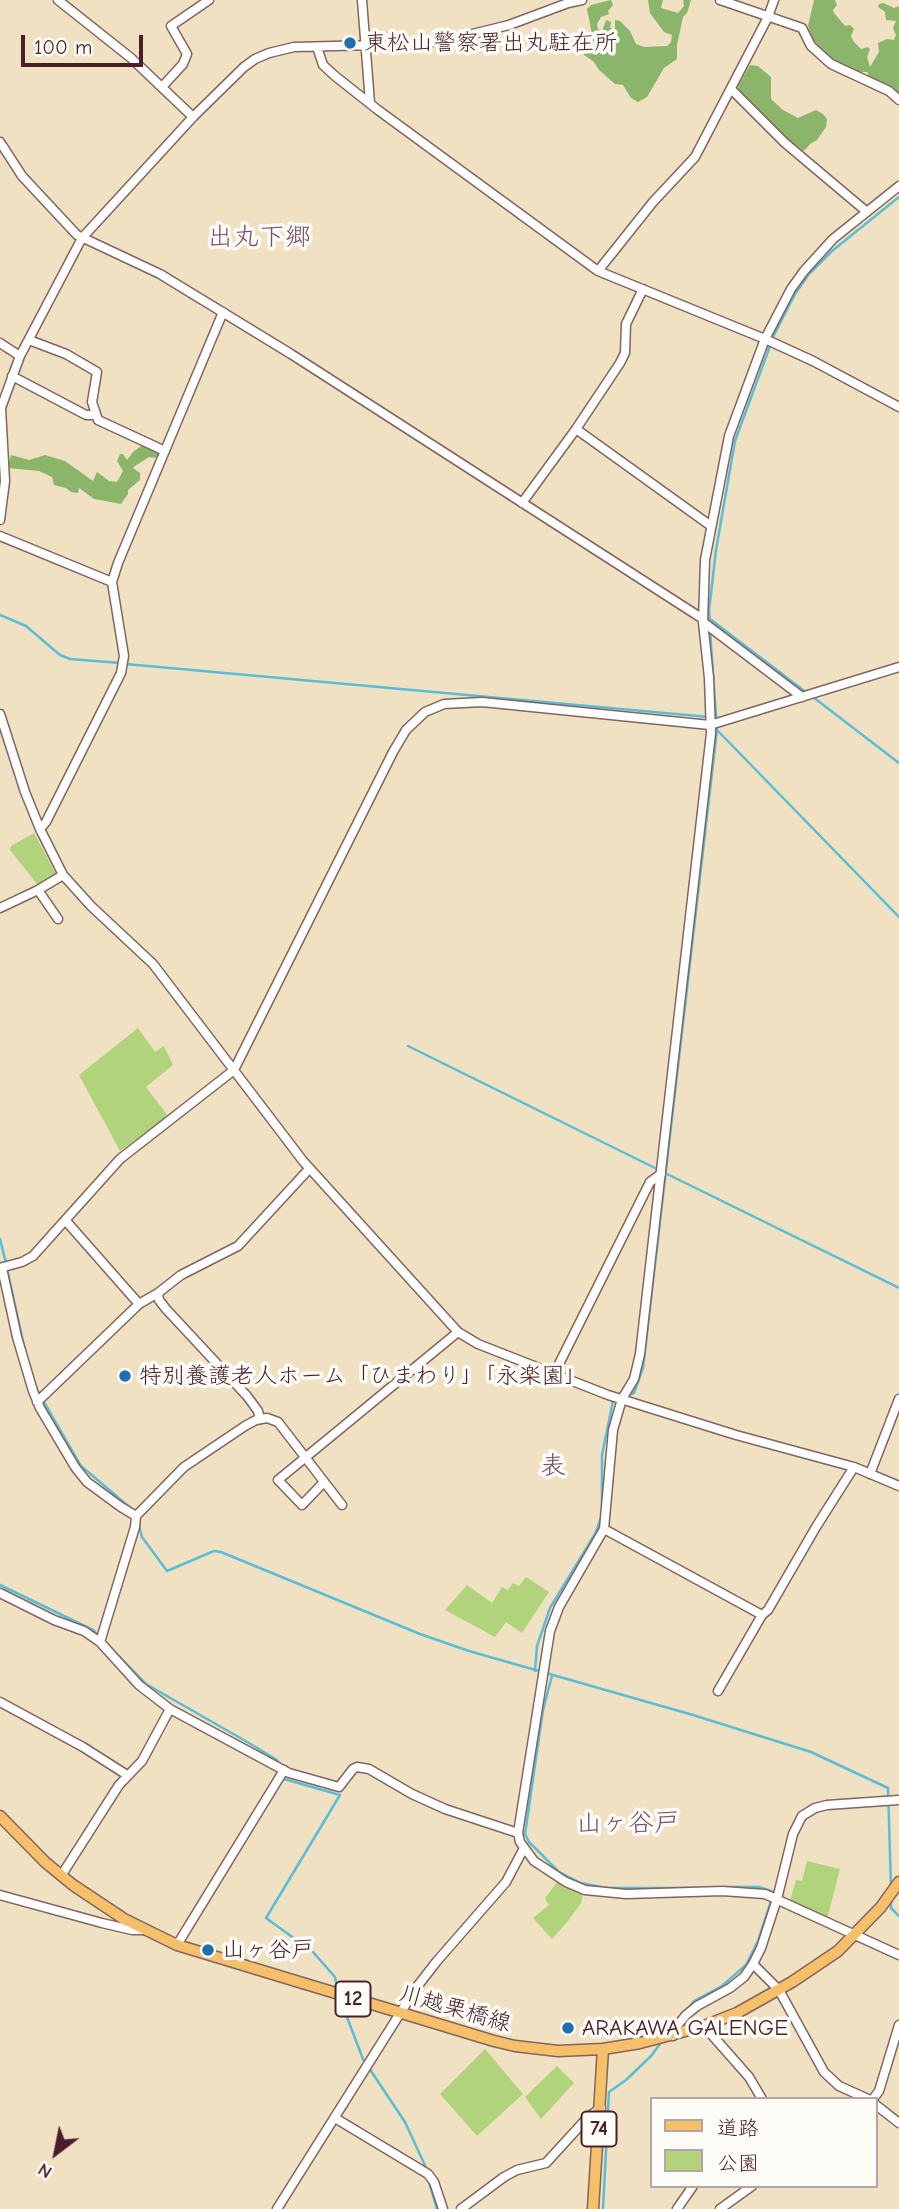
<!DOCTYPE html>
<html>
<head>
<meta charset="utf-8">
<style>
  body { margin:0 }
  #map { position:relative; width:899px; height:2209px; overflow:hidden; background:#f0e1c2; font-family:"Comic Neue","Klee One",sans-serif }
  canvas { display:block }
  .legend { position:absolute; left:650px; top:2097px; width:228px; height:91px; box-sizing:border-box; background:#fdfcf7; border:2px solid #b5a4a5; margin:0; padding:9px 12px; list-style:none; font-size:21px; color:#4a1f2b }
  .legend li { display:flex; align-items:center; gap:14px; height:35px }
  .legend b { width:35px; border:2px solid #b5a4a5 }
  .north { position:absolute; left:21px; top:2118px; width:70px; height:70px; -webkit-text-stroke:5px #fdfcf7; paint-order:stroke; rotate:212deg; font-size:19px; font-weight:700; line-height:28px; text-align:center; color:#4a1f2b }
  .north::after { content:''; display:block; margin:auto; width:24px; height:32px; background:#4a1f2b; clip-path:polygon(50% 0,100% 100%,50% 72%,0 100%) }
  .scale { position:absolute; left:21px; top:35px; width:122px; height:32px; box-sizing:border-box; border:4px solid #4a1f2b; border-top:0; padding-left:9px; font-size:21px; line-height:24px; white-space:nowrap; color:#4a1f2b; -webkit-text-stroke:5px #fdfcf7; paint-order:stroke }
</style>
</head>
<body>
<div id="map">
<canvas width="899" height="2209"></canvas>
<ul class="legend">
<li><b style="height:9px;background:#f6c06b"></b>道路</li>
<li><b style="height:19px;background:#b0d37c"></b>公園</li>
</ul>
<div class="north">N</div>
<div class="scale">100 m</div>
</div>
<script>
const g = document.querySelector('canvas').getContext('2d');
g.lineJoin = 'round';
function fill(path, color) {
  g.fillStyle = color;
  g.fill(path, 'evenodd');
}
function toPath(rows) {
  const path = new Path2D();
  for (const r of rows) {
    path.moveTo(r[0], r[1]);
    for (let i = 2; i < r.length; i += 2) path.lineTo(r[i], r[i + 1]);
  }
  return path;
}
function stroke(path, color, width, dash) {
  g.strokeStyle = color;
  g.lineWidth = width;
  g.lineCap = dash ? 'butt' : 'round';
  g.setLineDash(dash || []);
  g.stroke(path);
}
function drawText(font, color, halo, rows, align = 'center') {
  g.font = font + ' "Comic Neue","Klee One",sans-serif';
  g.lineWidth = 7;
  g.setLineDash([]);
  g.textBaseline = 'middle';
  g.strokeStyle = halo;
  g.fillStyle = color;
  for (const [text, x, y, turn = 0] of rows) {
    g.save();
    g.translate(x, y);
    g.rotate((+turn || 0) * Math.PI / 180);
    g.textAlign = isNaN(turn) ? turn : align;
    if (halo) g.strokeText(text, 0, 0);
    g.fillText(text, 0, 0);
    g.restore();
  }
}
fill(toPath([
  [34,833,57,876,41,885,38,885,10,850,11,846],
  [138,1028,155,1052,164,1046,173,1065,146,1087,168,1116,120,1151,79,1075],
  [526,1577,549,1592,522,1633,506,1622,495,1637,445,1610,467,1585,492,1603,502,1587,508,1590,513,1583,519,1586],
  [807,1861,840,1869,827,1919,790,1901,796,1880,802,1881],
  [558,1881,583,1893,581,1903,568,1921,552,1939,533,1918,549,1905,545,1898],
  [485,2049,523,2094,477,2136,440,2094],
  [557,2066,574,2083,541,2119,525,2097]
]), '#b0d37c');
fill(toPath([
  [611,0,613,5,608,11,609,14,601,17,597,24,598,29,602,34,605,33,603,29,606,20,611,22,610,28,615,29,615,20,620,21,630,31,636,44,644,47,667,46,671,42,672,35,664,32,650,13,648,0,663,0,661,8,678,13,684,6,683,0,691,0,687,13,683,17,677,45,677,59,664,68,647,97,638,102,631,98,623,85,615,84,599,70,594,62,584,55,583,49,592,34,587,9,591,5],
  [814,0,835,0,837,5,833,10,834,13,845,26,850,25,854,29,851,36,854,42,861,49,868,47,870,49,867,57,870,67,879,52,878,43,887,39,894,40,896,35,893,28,896,21,886,20,885,12,878,7,879,4,883,3,894,8,899,6,899,95,870,78,867,72,858,72,831,59,813,40,808,26],
  [750,65,758,66,771,77,771,99,783,110,798,118,816,110,823,114,827,119,826,127,817,140,810,144,806,149,801,152,740,94,738,86],
  [144,444,163,452,155,458,149,457,135,466,133,468,140,473,140,480,128,490,128,494,121,504,94,499,79,488,78,493,71,492,66,488,54,485,52,477,39,471,8,468,11,455,29,460,45,455,65,461,93,481,97,472,109,481,117,482,123,471,117,461,120,454,123,454,127,460,133,452]
]), '#8cb56c');
stroke(toPath([
  [0,615,26,626,60,655,70,659,120,663],
  [710,619,807,693],
  [710,623,709,611,716,550,735,441,774,335,795,294,809,274,832,251,899,197],
  [126,664,709,717],
  [813,697,899,763],
  [717,730,899,917],
  [408,1046,659,1170],
  [665,1173,899,1288],
  [0,1239,6,1263],
  [7,1269,26,1355],
  [36,1388,81,1466,133,1510],
  [627,1396,634,1393,643,1368,717,730,710,630],
  [602,1505,602,1455,613,1401,617,1400],
  [138,1522,142,1537,167,1571,214,1551,221,1552,420,1634,469,1651,693,1715,811,1752,888,1788,891,1888],
  [0,1585,93,1630,146,1684,249,1743,277,1760,279,1766],
  [535,1671,537,1646,550,1608,595,1534,602,1515],
  [552,1676,543,1710,525,1834,529,1842,559,1872,581,1883,607,1888,708,1888],
  [283,1775,284,1779,340,1795,266,1918,313,1952,335,1977,338,1992],
  [891,1898,891,1908,899,1916],
  [340,1999,363,2059,405,2122,428,2172],
  [687,2010,694,2001,722,1986,746,1965,758,1941,774,1892,759,1887,725,1887],
  [428,2179,437,2209],
  [603,2209,609,2092,626,2080,651,2056,663,2040]
]), '#5abdd8', 2.5);
const minor = toPath([
  [58,0,131,58,193,117],
  [362,0,370,103],
  [720,0,802,28,811,46,831,64,889,91,899,100],
  [317,47,323,65,335,76,378,110,598,271,765,339,813,361,899,407],
  [162,87,183,64,187,54,171,26,209,0],
  [731,89,785,143,867,212],
  [0,142,22,176,77,235,160,274,291,354,703,619],
  [899,186,833,239,804,271,791,289,765,339,729,436,705,560,703,622,709,678,711,733,640,1354,634,1379,622,1399,613,1430,604,1529,559,1607,550,1631,518,1833,520,1842,534,1861,566,1882,585,1890,626,1894,722,1891,765,1894,899,1955],
  [598,271,653,202,695,157,768,17,774,0],
  [29,340,66,354,97,372,92,402,98,420,165,451],
  [0,343,20,356],
  [12,376,86,415,95,415],
  [576,429,711,526],
  [522,503,576,429,620,363,625,353,626,324,643,289],
  [0,520,5,481,1,408,20,356,82,238,193,117,244,67,255,59,269,53,294,47,414,44,448,40,509,25,568,3,582,0],
  [0,536,112,582],
  [703,622,802,697],
  [0,714,25,792,40,829,63,875,91,906,153,964,303,1161,458,1332,478,1344,608,1395,736,1435,854,1467,899,1486],
  [40,829,46,822,121,673,124,656,112,582,118,563,223,312],
  [38,890,58,919],
  [0,908,38,890,63,875],
  [66,1221,139,1304],
  [0,1268,22,1262,33,1256,120,1159,234,1070,393,752,406,730,425,712,444,704,482,702,710,725,899,667],
  [2,1268,17,1337,33,1391,40,1408,75,1467,87,1482,121,1507,136,1516,184,1467,245,1426,256,1420,267,1418,278,1422,342,1505],
  [554,1374,650,1182,661,1174],
  [37,1402,139,1304,158,1293],
  [260,1419,258,1411,247,1396,166,1309,159,1300,158,1293,181,1275,238,1246,309,1169],
  [870,1474,899,1399],
  [323,1483,302,1505,278,1480,458,1332],
  [604,1529,762,1615,768,1610,816,1527,854,1467],
  [0,1593,54,1620,84,1631,100,1642,139,1685,170,1709,289,1773,339,1787,353,1769,357,1767,369,1769,412,1794,445,1809,518,1833],
  [100,1642,135,1527,136,1516],
  [718,1691,762,1615],
  [0,1702,83,1747,127,1775],
  [61,1876,119,1785,142,1761,170,1709],
  [0,1895,102,1923,132,1930,146,1930],
  [177,1945,284,1770],
  [753,1964,779,1990,824,2072,839,2086,868,2099],
  [704,2026,749,2077,762,2099],
  [673,2036,676,2027,686,2015,697,2006,730,1988,744,1977,753,1964,761,1948,777,1899,793,1834,802,1816,815,1808,827,1805,899,1800],
  [873,2099,879,2091,899,2025],
  [876,2105,899,2123],
  [335,2118,428,2174,434,2182,443,2209],
  [277,2209,416,1988,437,1961,506,1882,524,1848],
  [461,2209,504,2177,517,2170,546,2163,588,2117,601,2108],
  [677,2209,693,2186],
  [720,2209,752,2186]
]);
const major = toPath([
  [0,1816,45,1862,73,1885,124,1919,177,1945,494,2041,515,2046,558,2051,603,2049,640,2043,704,2026,737,2013,792,1982,838,1951,881,1907,899,1882],
  [593,2209,603,2049]
]);
stroke(minor, '#846360', 11);
stroke(major, '#846360', 13);
stroke(minor, '#fff', 8);
stroke(major, '#f6c06b', 10);
for (const [x, y, r, color] of [
  [350,43,7,"#1f6fb2"],
  [125,1376,7,"#1f6fb2"],
  [208,1950,7,"#1f6fb2"],
  [568,2028,7,"#1f6fb2"]
]) {
  const dot = new Path2D();
  dot.arc(x, y, r, 0, 2 * Math.PI);
  g.fillStyle = color;
  g.fill(dot);
  stroke(dot, '#fdfcf7', 2.5);
}
for (const [x, y, w] of [
  [353,1999,35],
  [599,2129,35]
]) {
  const box = new Path2D();
  box.roundRect(x - w / 2, y - 17.5, w, 35, 5);
  g.fillStyle = '#fdfcf7';
  g.fill(box);
  stroke(box, '#4a1f2b', 2);
}
drawText('bold 21px', '#4a1f2b', null, [
  ["12",353,1999],
  ["74",599,2129]
]);
drawText('23px', '#4a1f2b', '#fdfcf7', [
  ["東松山警察署出丸駐在所",364,43],
  ["特別養護老人ホーム「ひまわり」「永楽園」",139,1376],
  ["山ヶ谷戸",222,1950],
  ["ARAKAWA GALENGE",582,2028]
], 'left');
drawText('23px', '#4a1f2b', '#fdfcf7', [
  ["川越栗橋線",455,2009,16]
]);
drawText('26px', '#7b516c', '#fdfcf7', [
  ["出丸下郷",259,238],
  ["表",553,1467],
  ["山ヶ谷戸",628,1824]
]);
</script>
</body>
</html>
